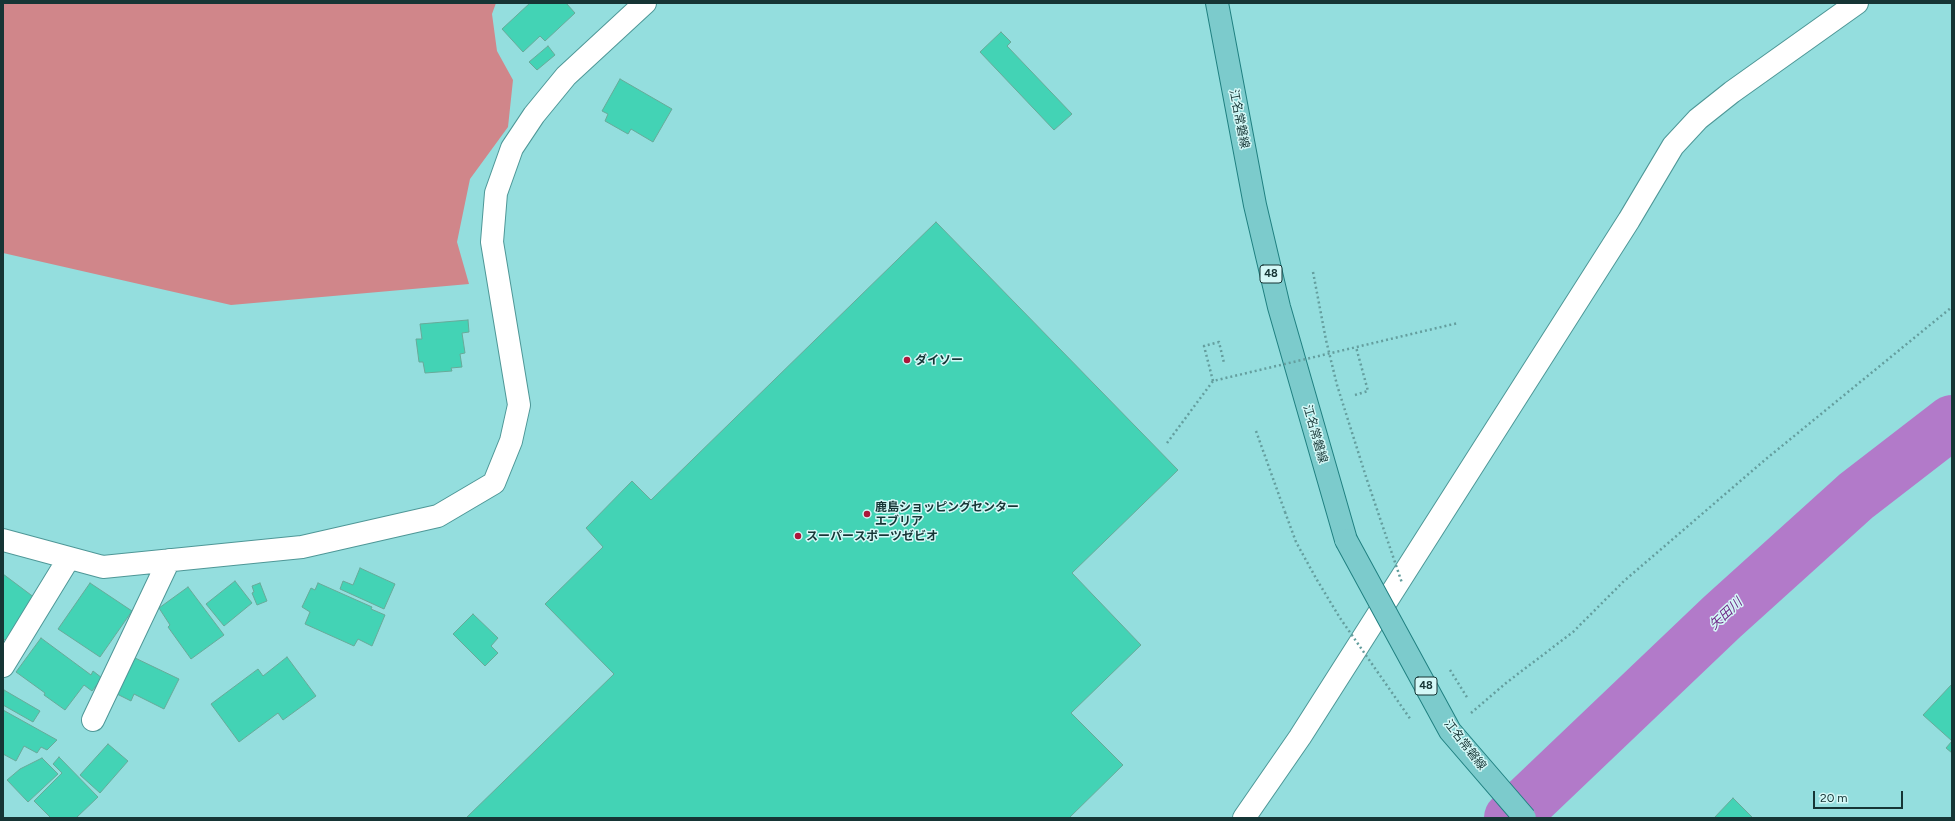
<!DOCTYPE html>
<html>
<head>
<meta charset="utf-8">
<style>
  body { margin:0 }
  #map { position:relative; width:1955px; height:821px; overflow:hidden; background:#94dede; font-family:Figtree,sans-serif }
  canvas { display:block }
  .frame { position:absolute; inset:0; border:4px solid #163535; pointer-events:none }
  .scale { position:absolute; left:1813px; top:791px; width:90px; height:18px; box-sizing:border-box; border:2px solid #163535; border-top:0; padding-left:5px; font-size:12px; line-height:14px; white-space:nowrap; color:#163535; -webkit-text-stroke:3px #d4f8f7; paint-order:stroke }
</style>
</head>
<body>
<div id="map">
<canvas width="1955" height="821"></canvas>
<div class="frame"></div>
<div class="scale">20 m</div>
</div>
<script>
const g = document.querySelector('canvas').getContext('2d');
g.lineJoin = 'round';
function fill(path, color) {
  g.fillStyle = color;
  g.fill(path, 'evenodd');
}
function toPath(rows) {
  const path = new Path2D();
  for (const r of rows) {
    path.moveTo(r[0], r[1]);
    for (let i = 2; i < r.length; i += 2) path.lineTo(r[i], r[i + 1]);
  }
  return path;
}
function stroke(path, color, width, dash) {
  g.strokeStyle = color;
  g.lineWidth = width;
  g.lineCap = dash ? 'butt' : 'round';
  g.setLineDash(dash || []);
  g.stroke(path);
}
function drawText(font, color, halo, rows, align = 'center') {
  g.font = font + ' Figtree,"Noto Sans JP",sans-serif';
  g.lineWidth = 3;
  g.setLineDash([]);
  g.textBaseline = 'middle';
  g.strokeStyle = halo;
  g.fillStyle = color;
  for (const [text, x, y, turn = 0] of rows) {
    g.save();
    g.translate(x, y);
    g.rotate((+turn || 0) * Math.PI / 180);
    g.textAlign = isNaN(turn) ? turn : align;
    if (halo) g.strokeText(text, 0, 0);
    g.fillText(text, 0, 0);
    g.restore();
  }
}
fill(toPath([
  [3,3,496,3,492,14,497,51,513,80,508,127,470,179,457,242,469,284,231,305,3,253]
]), '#d0868a');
stroke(toPath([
  [1511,818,1722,617,1856,496,1952,422]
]), '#b27ac9', 54);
const building = toPath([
  [530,3,566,3,575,13,545,41,540,36,523,52,502,29,530,3],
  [1001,32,1011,42,1007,46,1072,114,1054,130,980,52,1001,32],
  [548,46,555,55,537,70,529,62,548,46],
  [620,79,672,109,653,142,631,129,628,134,605,121,608,114,602,111,620,79],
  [936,222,1178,470,1072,573,1141,645,1071,713,1123,765,1069,818,466,818,614,674,545,604,603,547,586,528,632,481,651,500,936,222],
  [468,320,469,332,462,333,465,353,460,354,462,367,451,368,452,371,425,373,423,362,419,362,416,339,422,339,420,324,468,320],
  [360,568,395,584,384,609,340,589,343,581,353,585,360,568],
  [3,574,35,598,6,641,3,638,3,574],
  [235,581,252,603,224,626,206,604,235,581],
  [90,583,132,611,100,657,58,629,90,583],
  [260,583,267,601,257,605,252,593,254,592,252,586,260,583],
  [318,583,372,607,371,609,385,615,372,646,358,639,354,646,305,624,310,612,302,607,311,588,315,590,318,583],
  [188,587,224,635,191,659,168,627,170,625,159,608,188,587],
  [473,614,498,638,491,646,498,653,485,666,453,634,473,614],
  [41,638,91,675,93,671,102,678,92,691,84,685,65,710,44,695,45,693,16,672,41,638],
  [133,657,179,679,164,709,134,694,131,701,115,693,133,657],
  [287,657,316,696,283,720,278,713,239,742,211,704,258,669,263,676,287,657],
  [1952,684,1952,753,1946,748,1952,741,1923,715,1952,684],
  [4,690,40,711,33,722,3,705,4,690],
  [3,710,57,740,47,750,41,747,37,753,24,746,16,761,3,754,3,710],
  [108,744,128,761,100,793,80,775,108,744],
  [59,757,98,797,76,818,51,818,34,801,62,773,53,764,59,757],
  [42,758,58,774,28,802,7,780,20,769,42,758],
  [1733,798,1753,818,1714,818,1733,798]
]);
fill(building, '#43d3b5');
stroke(building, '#67aa99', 1);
const street = toPath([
  [3,540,103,567,302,547,438,516,494,483,511,441,519,405,492,242,496,193,512,148,534,115,566,76,645,3],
  [3,666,69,558],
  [93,720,169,560],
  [1244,818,1300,737,1629,220,1673,146,1698,119,1732,92,1857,3]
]);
const primary = toPath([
  [1217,3,1255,205,1279,307,1346,540]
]);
stroke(street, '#4e9797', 24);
stroke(primary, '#208081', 24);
stroke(toPath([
  [1313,272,1326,340,1337,385,1367,480],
  [1213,381,1204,346,1219,342,1224,363],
  [1355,395,1368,391,1356,347],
  [1256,431,1285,512],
  [1471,713,1506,683,1573,632,1624,581,1766,459,1952,307]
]), '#649e9e', 2.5, [2, 3]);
stroke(street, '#fff', 22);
stroke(primary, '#7ccbcc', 22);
const primaryBridge = toPath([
  [1346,540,1450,731,1525,818]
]);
stroke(primaryBridge, '#208081', 24, []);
stroke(toPath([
  [1167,443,1213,381,1458,323],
  [1367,480,1402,583],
  [1285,512,1296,542,1317,580,1340,618,1411,720],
  [1450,670,1468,699]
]), '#649e9e', 2.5, [2, 3]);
stroke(primaryBridge, '#7ccbcc', 22);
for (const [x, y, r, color] of [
  [907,360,4,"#ac163a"],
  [867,514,4,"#ac163a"],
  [798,536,4,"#ac163a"]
]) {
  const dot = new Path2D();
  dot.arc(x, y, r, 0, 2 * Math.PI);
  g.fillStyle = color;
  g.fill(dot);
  stroke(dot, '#d4f8f7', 1.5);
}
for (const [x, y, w] of [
  [1271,274,22],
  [1426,686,22]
]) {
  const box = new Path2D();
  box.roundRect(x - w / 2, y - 9, w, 18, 3);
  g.fillStyle = '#d4f8f7';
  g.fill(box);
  stroke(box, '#163535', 1);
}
drawText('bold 11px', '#163535', null, [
  ["48",1271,274],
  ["48",1426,686]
]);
drawText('12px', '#163535', '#d4f8f7', [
  ["江名常磐線",1239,119,79],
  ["江名常磐線",1315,434,74],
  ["江名常磐線",1465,745,52]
]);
drawText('bold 12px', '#163535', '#d4f8f7', [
  ["ダイソー",915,360],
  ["鹿島ショッピングセンター",875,507],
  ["エブリア",875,521],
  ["スーパースポーツゼビオ",806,536]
], 'left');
drawText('italic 13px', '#6f2988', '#d4f8f7', [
  ["矢田川",1726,614,-43]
]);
</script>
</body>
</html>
